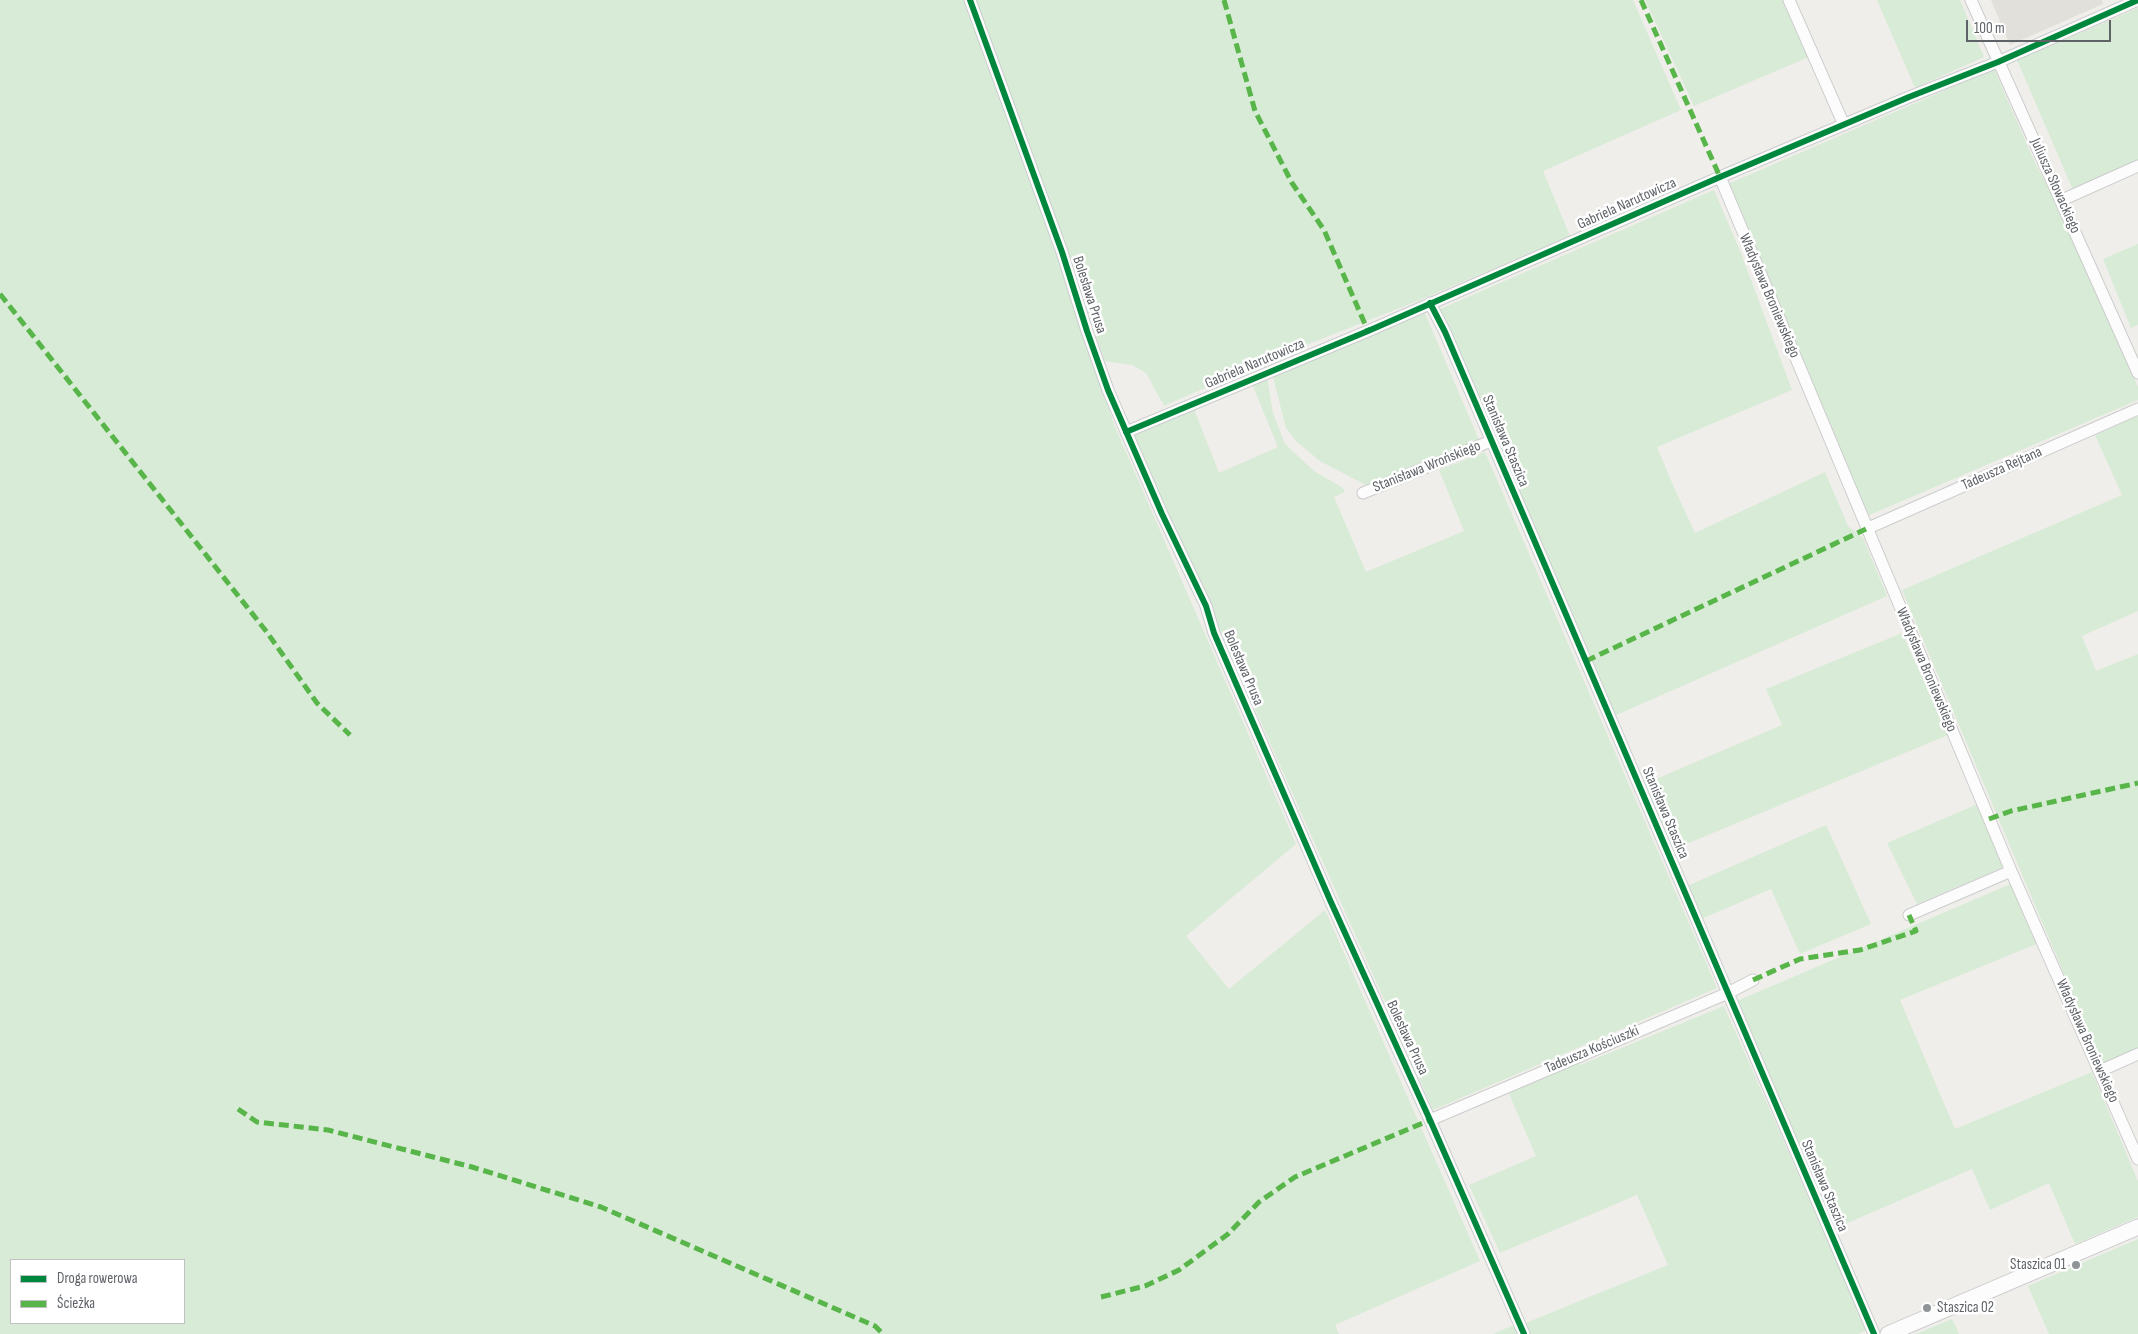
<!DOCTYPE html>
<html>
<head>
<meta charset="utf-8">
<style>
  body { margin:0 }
  #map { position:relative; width:2138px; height:1334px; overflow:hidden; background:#efeeea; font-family:"Sofia Sans Condensed",sans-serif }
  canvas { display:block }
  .legend { position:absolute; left:10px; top:1259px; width:175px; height:65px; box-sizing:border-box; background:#fff; border:1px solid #bfc1c3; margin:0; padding:6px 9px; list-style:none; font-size:15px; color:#5f6368 }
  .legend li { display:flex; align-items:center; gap:10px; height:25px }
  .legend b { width:25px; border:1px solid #bfc1c3 }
  .scale { position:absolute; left:1966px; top:20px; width:145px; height:22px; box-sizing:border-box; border:2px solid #5f6368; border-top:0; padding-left:6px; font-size:15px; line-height:18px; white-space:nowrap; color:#5f6368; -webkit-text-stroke:4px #fff; paint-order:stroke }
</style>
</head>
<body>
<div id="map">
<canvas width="2138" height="1334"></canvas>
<ul class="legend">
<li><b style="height:6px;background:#00873e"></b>Droga rowerowa</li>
<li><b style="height:6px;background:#58b549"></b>Ścieżka</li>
</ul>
<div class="scale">100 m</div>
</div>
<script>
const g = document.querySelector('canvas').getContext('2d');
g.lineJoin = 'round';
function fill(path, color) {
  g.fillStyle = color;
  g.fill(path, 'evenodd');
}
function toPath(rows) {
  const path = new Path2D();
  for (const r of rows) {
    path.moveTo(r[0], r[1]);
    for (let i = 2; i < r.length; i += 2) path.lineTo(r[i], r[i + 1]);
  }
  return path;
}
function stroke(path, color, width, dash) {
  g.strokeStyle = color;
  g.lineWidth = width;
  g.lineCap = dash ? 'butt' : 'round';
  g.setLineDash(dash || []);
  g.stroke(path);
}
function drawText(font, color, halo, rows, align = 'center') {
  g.font = font + ' "Sofia Sans Condensed",sans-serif';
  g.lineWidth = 5;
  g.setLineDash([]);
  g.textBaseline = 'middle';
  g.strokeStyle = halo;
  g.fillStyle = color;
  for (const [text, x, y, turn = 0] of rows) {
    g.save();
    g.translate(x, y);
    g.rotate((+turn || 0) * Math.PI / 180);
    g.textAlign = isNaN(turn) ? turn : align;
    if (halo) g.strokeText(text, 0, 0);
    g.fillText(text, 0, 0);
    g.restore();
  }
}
fill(toPath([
  [1991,0,2102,0,2103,4,2010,45]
]), '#e2e0da');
fill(toPath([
  [0,0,967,0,1097,368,1113,422,1296,844,1186,936,1229,989,1325,910,1480,1261,1335,1325,1339,1334,0,1334],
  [11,1260,184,1260,184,1323,11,1323],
  [976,0,1633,0,1681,110,1543,171,1570,236,1420,300,1268,360,1164,406,1146,373,1132,365,1105,361],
  [1645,0,1784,0,1809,57,1694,106],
  [1877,0,1960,0,1984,57,1915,88],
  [2138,8,2138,162,2073,190,2017,60],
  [1994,69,2036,165,2049,189,2055,195,2138,387,2138,400,1867,516,1728,184],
  [1714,190,1741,253,1792,390,1657,447,1672,483,1695,533,1825,472,1848,526,1863,538,1887,596,1614,716,1438,310],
  [2138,244,2138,325,2131,328,2103,259],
  [1424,311,1479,440,1366,485,1320,461,1297,442,1286,428,1273,377],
  [1267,377,1273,413,1285,444,1314,471,1343,488,1345,492,1334,497,1366,572,1464,531,1439,470,1485,452,1717,988,1433,1110,1134,436,1194,409,1219,473,1278,447,1252,384],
  [2138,416,2138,611,2082,636,2096,671,2138,654,2138,1048,2102,1064,1902,590,2122,495,2095,435],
  [1902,633,1948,735,1672,850,1642,785,1782,725,1766,689],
  [1978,804,2006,866,1917,904,1887,843],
  [1826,825,1871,924,1800,954,1771,889,1701,919,1687,886],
  [2013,883,2039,943,1900,1000,1955,1129,2092,1072,2138,1181,2138,1217,2075,1244,2049,1183,1990,1210,1972,1169,1836,1228,1737,1001],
  [1724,1006,1867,1330,1858,1334,1528,1334,1523,1324,1668,1265,1637,1195,1500,1253,1469,1185,1536,1156,1507,1089,1577,1059,1580,1065],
  [2138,1239,2138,1334,2049,1334,2028,1286],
  [1952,1319,1959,1334,1916,1334],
  [1514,1325,1518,1334,1493,1334]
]), '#d8ebd6');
const street = toPath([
  [970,0,1062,252,1087,331,1108,390,1162,514,1206,606,1214,633,1330,900,1430,1120,1524,1334],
  [1789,0,1844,125],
  [1971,0,2138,373],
  [1720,177,2011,871,2138,1159],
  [2062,200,2138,166],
  [1430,303,1445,332,1874,1334],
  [1126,432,1368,331,1720,177,1909,97,1998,62,2138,0],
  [1363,493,1491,441],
  [1866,529,2138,409],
  [1909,915,2011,871],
  [2100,1071,2138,1054],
  [1430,1120,1728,993,1753,980]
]);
const secondary = toPath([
  [1888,1334,2138,1227]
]);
stroke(street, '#cbcccc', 13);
stroke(secondary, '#cacacb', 17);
stroke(street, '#fdfcfc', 11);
stroke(secondary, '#fdfcfc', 15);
stroke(toPath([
  [1224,0,1255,111,1292,183,1324,230,1368,331],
  [1641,0,1720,177],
  [0,294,266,631,317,703,350,735],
  [1586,661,1866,529],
  [1989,819,2011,811,2138,783],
  [1753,980,1800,959,1860,950,1916,931,1909,915],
  [238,1109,257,1122,328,1130,472,1167,601,1207,875,1326,883,1334],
  [1101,1297,1145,1286,1179,1270,1228,1234,1259,1202,1295,1177,1430,1120]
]), '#58b549', 5, [10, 5]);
stroke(toPath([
  [970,0,1062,252,1087,331,1108,390,1162,514,1206,606,1214,633,1330,900,1430,1120,1524,1334],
  [1430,303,1445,332,1874,1334],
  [1126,432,1368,331,1720,177,1909,97,1998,62,2138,0]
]), '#00873e', 6);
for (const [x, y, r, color] of [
  [2076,1265,5,"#919496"],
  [1927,1308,5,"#919496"]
]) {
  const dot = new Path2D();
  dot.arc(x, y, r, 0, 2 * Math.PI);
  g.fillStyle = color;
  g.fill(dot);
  stroke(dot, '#fff', 2);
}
drawText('15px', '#5f6368', '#fff', [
  ["Juliusza Słowackiego",2055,186,66],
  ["Gabriela Narutowicza",1627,204,-24],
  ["Bolesława Prusa",1089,295,72],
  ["Władysława Broniewskiego",1769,296,67],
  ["Gabriela Narutowicza",1255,364,-23],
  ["Stanisława Staszica",1505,441,67],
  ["Stanisława Wrońskiego",1427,467,-22],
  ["Tadeusza Rejtana",2002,469,-24],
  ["Bolesława Prusa",1243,668,67],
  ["Władysława Broniewskiego",1926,670,67],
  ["Stanisława Staszica",1665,813,67],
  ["Bolesława Prusa",1407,1038,65],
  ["Władysława Broniewskiego",2087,1041,66],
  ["Tadeusza Kościuszki",1592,1050,-23],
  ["Stanisława Staszica",1824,1186,67]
]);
drawText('15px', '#5f6368', '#fff', [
  ["Staszica 01",2066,1265],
  ["Staszica 02",1937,1308,"left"]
], 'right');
</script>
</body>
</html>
